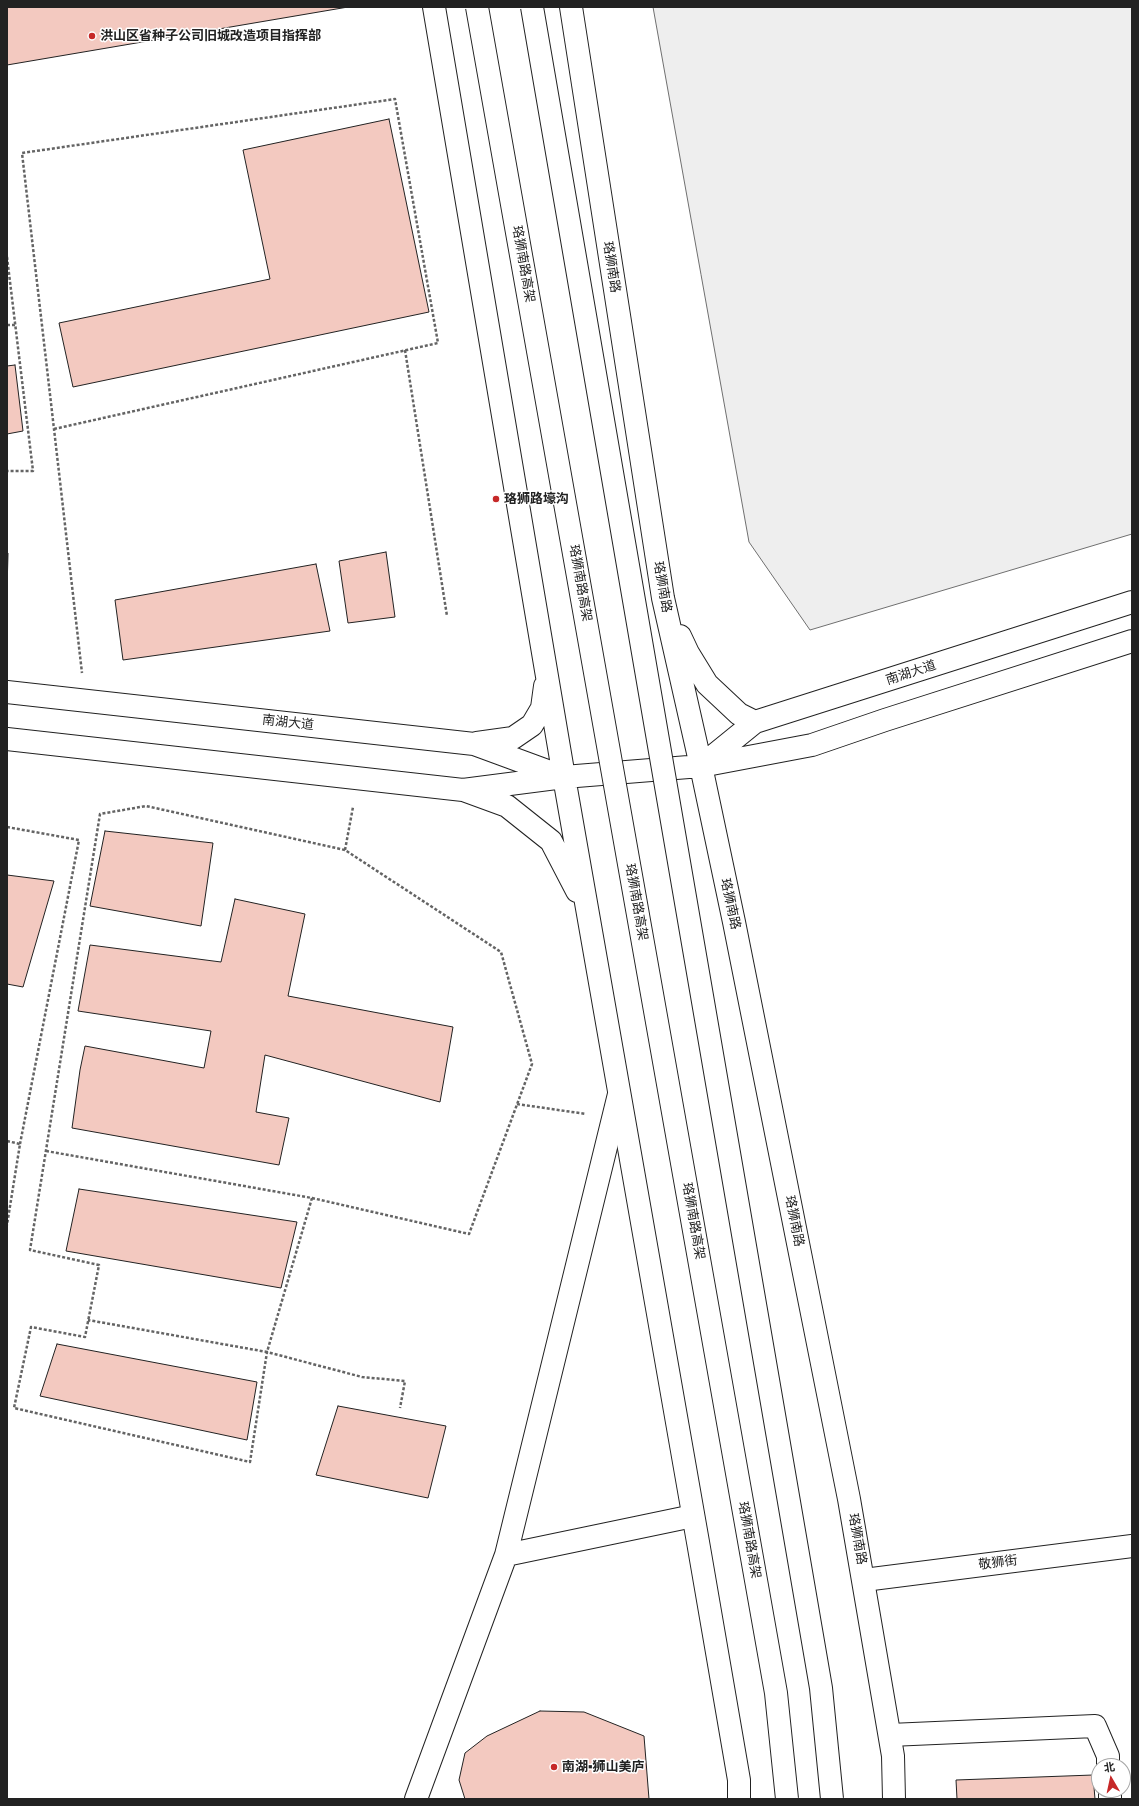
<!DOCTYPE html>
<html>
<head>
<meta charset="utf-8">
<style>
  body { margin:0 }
  #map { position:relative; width:1139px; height:1806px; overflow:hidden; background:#fff; font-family:Helvetica,"Noto Sans SC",sans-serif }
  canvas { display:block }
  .frame { position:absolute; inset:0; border:8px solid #222; pointer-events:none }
  .north { position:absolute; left:1091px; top:1758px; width:40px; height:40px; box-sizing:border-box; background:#fff; border:1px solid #a7a7a7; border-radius:50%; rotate:351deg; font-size:11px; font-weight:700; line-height:16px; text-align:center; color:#222 }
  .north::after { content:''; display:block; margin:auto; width:14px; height:18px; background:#c62828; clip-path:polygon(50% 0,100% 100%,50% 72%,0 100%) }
</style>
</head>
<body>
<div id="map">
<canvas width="1139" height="1806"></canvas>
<div class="frame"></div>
<div class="north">北</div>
</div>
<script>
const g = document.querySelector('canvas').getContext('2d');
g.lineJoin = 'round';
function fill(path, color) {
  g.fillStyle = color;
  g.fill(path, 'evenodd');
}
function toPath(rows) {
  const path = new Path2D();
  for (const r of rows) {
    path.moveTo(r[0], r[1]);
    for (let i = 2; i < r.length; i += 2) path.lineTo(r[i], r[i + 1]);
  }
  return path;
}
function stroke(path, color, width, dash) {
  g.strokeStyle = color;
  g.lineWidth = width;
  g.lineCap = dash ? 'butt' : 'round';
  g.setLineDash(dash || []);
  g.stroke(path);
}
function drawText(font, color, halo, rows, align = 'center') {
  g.font = font + ' Helvetica,"Noto Sans SC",sans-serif';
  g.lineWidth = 3;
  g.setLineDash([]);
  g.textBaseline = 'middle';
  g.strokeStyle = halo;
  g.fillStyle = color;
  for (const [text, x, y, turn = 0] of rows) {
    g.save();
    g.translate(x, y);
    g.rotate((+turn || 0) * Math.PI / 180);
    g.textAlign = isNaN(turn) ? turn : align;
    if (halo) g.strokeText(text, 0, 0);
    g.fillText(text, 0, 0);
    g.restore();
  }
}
const green = toPath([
  [653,7,1132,7,1132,534,810,630,749,542,653,7]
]);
fill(green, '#eee');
stroke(green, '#6f6f6f', 1);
const building = toPath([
  [7,7,348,7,7,65,7,7],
  [389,119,429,312,73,387,59,323,270,279,243,150,389,119],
  [15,365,23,431,7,434,7,366,15,365],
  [386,552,395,617,348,623,339,561,386,552],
  [7,553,8,553,7,590,7,553],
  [316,564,330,631,123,660,115,600,316,564],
  [105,831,213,843,201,926,90,906,105,831],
  [7,875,54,881,23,987,7,984,7,875],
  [235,899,305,914,288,996,453,1027,440,1102,265,1055,256,1112,289,1118,279,1165,72,1128,80,1070,85,1046,204,1068,211,1031,78,1011,90,945,221,962,235,899],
  [79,1189,297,1222,281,1288,66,1251,79,1189],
  [57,1344,257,1382,247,1440,40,1396,57,1344],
  [338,1406,446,1426,428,1498,316,1475,338,1406],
  [540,1711,584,1712,644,1736,649,1799,465,1799,459,1780,465,1753,487,1736,540,1711],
  [1093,1775,1095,1799,957,1799,956,1780,1093,1775]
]);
fill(building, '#f3c9c0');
stroke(building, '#222', 1);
const street = toPath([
  [506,1555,619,1094],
  [890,1735,1095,1726,1108,1756,1108,1766],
  [1110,1790,1110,1799],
  [416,1799,506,1555,693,1516]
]);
const secondary = toPath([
  [864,1580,1132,1546]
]);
const primary = toPath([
  [434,7,564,777,698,1542,739,1780,739,1799],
  [571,7,663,598,701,766,734,922,849,1499,893,1756,894,1799],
  [680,636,688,653,707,684,739,714,755,722],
  [7,692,474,744,561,776],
  [7,739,463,790,564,777,701,766,812,745,885,720,1132,641],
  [477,743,513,738,532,725,542,708,545,686],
  [702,765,755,722,1132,602],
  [466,791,507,806,551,841,577,891]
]);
stroke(street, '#222', 24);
stroke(secondary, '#222', 24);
stroke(primary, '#222', 24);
stroke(toPath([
  [7,257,33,471,7,471],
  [7,325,15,325],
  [405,350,447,616],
  [54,429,438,343,395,99,22,153,54,429,82,673],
  [7,827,79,840,20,1144],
  [345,850,146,806,100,814,30,1250,99,1265,85,1337,31,1327,14,1408,250,1462,267,1352,362,1377,405,1381,400,1408],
  [517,1104,586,1114],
  [7,1141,20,1144,7,1225],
  [46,1151,312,1198,267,1352,88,1320],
  [312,1198,469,1234,532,1064,501,952,345,850,353,807]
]), '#646464', 2.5, [3, 2]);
stroke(street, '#fff', 22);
stroke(secondary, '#fff', 22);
stroke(primary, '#fff', 22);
const highwayBridge = toPath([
  [477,7,776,1693,787,1799],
  [532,7,821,1688,832,1799]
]);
stroke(highwayBridge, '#222', 24, []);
stroke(highwayBridge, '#fff', 22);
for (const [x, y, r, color] of [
  [92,36,4,"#c62828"],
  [496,499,4,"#c62828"],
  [554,1767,4,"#c62828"]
]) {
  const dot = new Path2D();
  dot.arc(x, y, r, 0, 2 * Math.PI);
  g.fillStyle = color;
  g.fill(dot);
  stroke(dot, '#fff', 1.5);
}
drawText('bold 13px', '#222', '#fff', [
  ["洪山区省种子公司旧城改造项目指挥部",100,36],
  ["珞狮路壕沟",504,499],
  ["南湖▪狮山美庐",562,1767]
], 'left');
drawText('13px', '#222', '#fff', [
  ["珞狮南路高架",523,264,80],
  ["珞狮南路",611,267,81],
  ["珞狮南路高架",580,583,80],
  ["珞狮南路",662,587,80],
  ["南湖大道",911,673,-18],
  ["南湖大道",288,723,6],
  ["珞狮南路高架",636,902,80],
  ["珞狮南路",730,904,78],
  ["珞狮南路高架",693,1221,80],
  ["珞狮南路",794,1221,79],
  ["珞狮南路",857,1539,80],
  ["珞狮南路高架",749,1540,80],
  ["敬狮街",998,1563,-7]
]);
</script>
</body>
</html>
